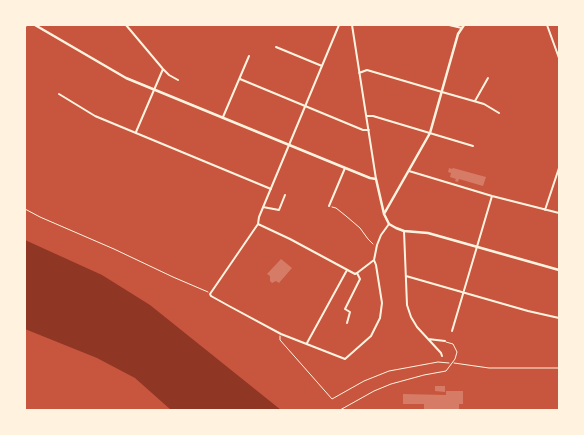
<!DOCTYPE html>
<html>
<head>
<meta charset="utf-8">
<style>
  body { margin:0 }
  #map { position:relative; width:584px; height:435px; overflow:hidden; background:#c8553d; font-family:"Public Sans",sans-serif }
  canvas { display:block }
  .frame { position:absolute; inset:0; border:26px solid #fff3e0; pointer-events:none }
</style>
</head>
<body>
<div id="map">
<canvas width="584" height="435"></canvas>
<div class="frame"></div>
</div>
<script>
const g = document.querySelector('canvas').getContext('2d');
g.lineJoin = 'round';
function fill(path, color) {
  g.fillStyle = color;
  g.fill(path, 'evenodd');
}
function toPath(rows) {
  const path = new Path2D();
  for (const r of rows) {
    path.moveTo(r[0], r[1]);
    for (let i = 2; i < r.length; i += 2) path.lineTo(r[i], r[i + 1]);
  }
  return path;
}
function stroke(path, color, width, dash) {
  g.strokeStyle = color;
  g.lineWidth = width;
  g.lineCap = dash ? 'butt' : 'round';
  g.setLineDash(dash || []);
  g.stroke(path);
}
fill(toPath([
  [25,240,102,275,150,305,281,410,171,410,135,378,97,358,25,329]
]), '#8f3625');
fill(toPath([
  [449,168,452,169,453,168,486,177,483,186,459,179,458,182,455,181,456,179,450,177,451,173,448,172],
  [281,259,292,268,279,283,276,281,272,283,270,281,270,276,267,274],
  [435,386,445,386,445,392,435,391],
  [446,391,463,391,463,404,459,404,459,410,424,410,424,404,403,404,403,394,446,395]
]), '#d67c66');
stroke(toPath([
  [332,207,336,208,346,216,360,228,368,239,373,244],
  [25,209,40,217,114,249,173,277,208,292],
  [280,336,280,340,332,399,364,381,389,371,438,362,449,363],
  [454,363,489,368,559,368]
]), '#fff3e0', 1);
stroke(toPath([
  [340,410,374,391,391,384,424,375,446,371,455,359,457,352,453,344,446,342]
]), '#fff3e0', 1);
stroke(toPath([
  [126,25,163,69,169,75,178,80],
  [339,25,259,217,258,224,210,294,211,296,229,306,281,334,345,359,371,336,380,318,382,303,376,265,374,260],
  [352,25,376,179],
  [449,25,462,28],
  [547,25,559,58],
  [25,27,26,25],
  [276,47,322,66],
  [359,73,367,70,442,92,484,104,499,113],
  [240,79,363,130,369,130],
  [59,94,95,116,271,189],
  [475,101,488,78],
  [366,116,373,116,473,146],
  [223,117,249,56],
  [136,132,163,69],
  [409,171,492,196,559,213],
  [329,206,345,168],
  [263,207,279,210,285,195],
  [545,210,559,168],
  [258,224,290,239,355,274,357,273,374,260,377,245,381,235,389,224],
  [404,231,407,305,411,317,417,327,441,353,442,356],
  [406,276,528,311,559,318],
  [347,323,350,312,345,309,360,279,357,273],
  [452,331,492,196],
  [428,339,445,341],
  [307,343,347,270]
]), '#fff3e0', 2);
stroke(toPath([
  [35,25,126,78,338,165,370,178,376,179,384,214,389,224,396,228,404,231,428,233,559,270],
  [384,214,430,133,458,34,464,25]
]), '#fff3e0', 2.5);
</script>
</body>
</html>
